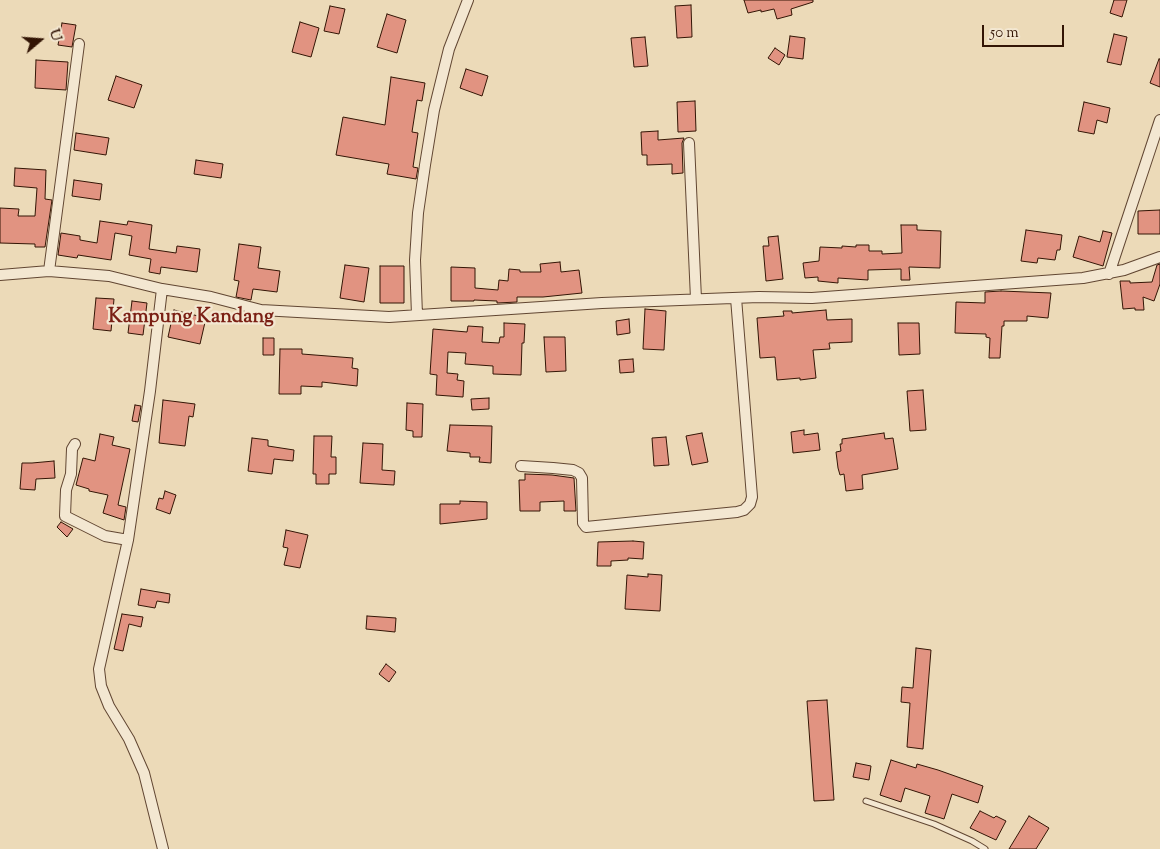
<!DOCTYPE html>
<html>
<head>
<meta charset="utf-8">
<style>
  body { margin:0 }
  #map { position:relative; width:1160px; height:849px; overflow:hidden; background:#ecdab8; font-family:"Sorts Mill Goudy",serif }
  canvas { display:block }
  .north { position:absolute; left:15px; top:15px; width:50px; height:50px; -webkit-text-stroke:4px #f3e7d1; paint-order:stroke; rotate:72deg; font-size:14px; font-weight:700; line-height:20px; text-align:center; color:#331505 }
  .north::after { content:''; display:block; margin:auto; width:18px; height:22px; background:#331505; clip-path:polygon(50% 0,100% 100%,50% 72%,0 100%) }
  .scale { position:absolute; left:982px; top:25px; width:82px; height:22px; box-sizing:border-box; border:2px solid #331505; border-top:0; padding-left:6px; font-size:15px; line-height:18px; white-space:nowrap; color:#331505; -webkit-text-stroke:4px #f3e7d1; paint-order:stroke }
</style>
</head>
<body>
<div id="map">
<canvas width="1160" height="849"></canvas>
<div class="north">U</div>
<div class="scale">50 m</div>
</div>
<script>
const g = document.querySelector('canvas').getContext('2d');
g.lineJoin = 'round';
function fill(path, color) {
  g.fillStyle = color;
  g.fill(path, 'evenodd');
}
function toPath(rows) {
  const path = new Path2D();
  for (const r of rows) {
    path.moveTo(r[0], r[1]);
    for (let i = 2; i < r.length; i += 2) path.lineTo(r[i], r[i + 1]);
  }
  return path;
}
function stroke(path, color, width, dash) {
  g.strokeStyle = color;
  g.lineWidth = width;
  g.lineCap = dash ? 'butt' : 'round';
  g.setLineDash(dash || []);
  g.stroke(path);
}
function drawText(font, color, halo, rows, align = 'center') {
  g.font = font + ' "Sorts Mill Goudy",serif';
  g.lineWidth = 4.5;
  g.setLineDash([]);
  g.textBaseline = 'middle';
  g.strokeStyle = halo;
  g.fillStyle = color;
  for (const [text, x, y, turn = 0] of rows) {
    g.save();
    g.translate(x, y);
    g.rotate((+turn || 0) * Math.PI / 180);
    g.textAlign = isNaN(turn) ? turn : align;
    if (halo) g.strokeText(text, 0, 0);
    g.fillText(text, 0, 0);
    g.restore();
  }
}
const building = toPath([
  [744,0,813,0,813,2,791,9,792,15,777,19,774,9,761,12,761,10,748,13,744,0],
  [1114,0,1127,0,1122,17,1110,13,1114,0],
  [691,5,692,37,677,38,675,6,691,5],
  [330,6,345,9,339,34,324,31,330,6],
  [387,14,406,20,397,53,377,47,387,14],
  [300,22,319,28,311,57,292,52,300,22],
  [62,23,76,25,72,47,58,45,62,23],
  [1114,34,1127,37,1121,65,1107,62,1114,34],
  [790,36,805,38,803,59,787,57,790,36],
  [645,37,648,66,634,67,631,38,645,37],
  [775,48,785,55,779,65,768,58,775,48],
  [1159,59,1160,59,1160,87,1150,83,1159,59],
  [36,60,68,62,66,90,35,88,36,60],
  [466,69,488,76,482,96,460,88,466,69],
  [116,76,142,85,134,108,108,100,116,76],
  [391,77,425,83,422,101,417,100,412,132,418,133,413,167,418,168,416,179,387,174,389,164,336,155,343,117,385,125,391,77],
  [695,101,696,131,678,132,677,102,695,101],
  [1084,102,1110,108,1107,123,1097,120,1094,134,1078,131,1084,102],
  [658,131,658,140,684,138,682,143,683,173,672,174,672,164,647,165,647,155,642,155,641,132,658,131],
  [76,133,109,138,106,155,74,150,76,133],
  [196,160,223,164,221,178,194,174,196,160],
  [15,168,46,170,45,199,52,200,45,247,35,247,35,244,0,243,0,208,19,209,18,216,35,216,37,188,14,186,15,168],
  [74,180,102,184,100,200,72,196,74,180],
  [1160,210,1160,234,1138,234,1138,211,1160,210],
  [100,221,127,225,128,221,152,225,149,249,176,253,177,246,200,249,197,272,161,267,160,274,149,272,151,259,129,255,132,236,115,233,111,260,78,255,77,258,58,255,61,233,80,236,80,240,97,243,100,221],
  [901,225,917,225,917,230,941,231,940,268,909,267,910,280,901,280,901,269,868,270,868,280,838,278,838,283,818,281,818,277,805,278,803,263,819,261,820,247,842,248,842,246,856,247,856,245,869,245,869,251,882,251,882,254,902,253,901,225],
  [1026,230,1062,235,1060,250,1057,250,1055,260,1038,258,1037,263,1021,261,1026,230],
  [1103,231,1112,233,1103,266,1073,257,1079,236,1100,242,1103,231],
  [778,236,783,279,766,281,763,246,769,246,768,237,778,236],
  [239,244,261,247,258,268,280,271,277,292,253,289,251,300,236,297,239,281,234,280,239,244],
  [560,262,561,272,579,270,582,293,543,297,517,297,517,302,497,303,497,301,474,300,474,301,451,301,451,267,475,268,475,288,498,290,499,280,508,281,509,269,520,270,520,272,541,272,540,264,560,262],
  [1160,264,1160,284,1154,301,1143,297,1144,310,1135,310,1135,308,1123,309,1120,281,1130,281,1130,283,1152,282,1157,265,1160,264],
  [345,265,369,268,364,302,340,298,345,265],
  [380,266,404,266,404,303,380,303,380,266],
  [1001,291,1051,293,1048,318,1027,316,1027,321,1004,321,1004,326,1002,326,1000,358,989,358,990,338,986,337,986,334,955,333,956,302,985,303,985,292,1001,291],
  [96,298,114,299,111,331,93,329,96,298],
  [132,301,147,303,143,335,128,333,132,301],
  [645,309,666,311,664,350,643,349,645,309],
  [174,310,206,318,200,344,168,337,174,310],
  [826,310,827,320,852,319,852,342,829,343,830,349,813,350,816,378,800,380,800,378,777,380,775,357,760,358,757,318,784,316,783,311,792,311,792,313,826,310],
  [629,319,630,333,617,335,616,321,629,319],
  [504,323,525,324,524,343,522,343,521,375,493,374,493,366,465,364,466,353,448,352,447,373,458,374,457,380,464,381,463,397,436,395,437,375,430,374,433,329,467,332,468,326,483,327,482,342,499,343,500,337,504,337,504,323],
  [898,323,919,323,920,354,899,355,898,323],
  [544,337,565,337,566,371,546,372,544,337],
  [263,338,274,338,274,355,263,355,263,338],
  [280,349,302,349,302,354,353,358,352,368,358,369,357,386,322,382,322,387,301,386,301,394,279,394,280,349],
  [633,359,634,372,620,373,619,360,633,359],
  [923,390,926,430,910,431,907,391,923,390],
  [489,398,489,409,472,410,471,399,489,398],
  [163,400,195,404,193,417,189,416,185,446,159,443,163,400],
  [407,403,423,404,422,437,413,437,413,431,406,430,407,403],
  [135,405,141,406,138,422,132,421,135,405],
  [450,425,492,426,491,463,479,462,480,457,470,457,470,453,447,451,450,425],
  [804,430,804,435,818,433,820,450,793,453,791,432,804,430],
  [702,433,708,462,692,465,686,436,702,433],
  [884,433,885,439,893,438,898,469,862,475,863,489,846,491,844,474,840,475,838,468,836,452,841,451,840,444,842,444,842,439,884,433],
  [100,434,114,437,112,445,130,449,118,505,126,507,124,520,103,513,108,495,89,491,89,489,76,485,83,458,95,461,100,434],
  [314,436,332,436,331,457,336,457,336,474,329,474,329,484,316,484,316,474,313,474,314,436],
  [666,437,669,465,654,466,652,438,666,437],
  [252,438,268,440,268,446,294,450,293,461,274,459,272,474,248,471,252,438],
  [363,443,383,444,382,470,395,471,394,485,360,483,363,443],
  [54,461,55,478,36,479,35,490,20,489,22,463,32,463,54,461],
  [525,474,552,475,574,478,576,511,564,511,564,501,540,502,540,511,520,511,519,480,525,480,525,474],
  [165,491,176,495,170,514,156,509,159,498,163,499,165,491],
  [460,501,487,502,487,519,440,524,440,504,460,504,460,501],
  [61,522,73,529,67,537,57,527,61,522],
  [286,530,308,535,300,568,284,565,288,548,283,547,286,530],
  [633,541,644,542,643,559,628,558,628,560,611,561,611,566,597,566,598,542,633,541],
  [648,574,662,575,660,611,625,609,627,575,648,577,648,574],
  [141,589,170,594,169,603,157,601,155,608,138,605,141,589],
  [122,614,143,617,141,627,129,624,123,651,114,649,122,614],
  [367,616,396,618,395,632,366,629,367,616],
  [916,648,931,650,923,749,907,747,910,703,901,702,902,687,913,688,916,648],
  [386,664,396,672,389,682,379,674,386,664],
  [827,700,834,800,814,801,807,701,827,700],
  [891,760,916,768,917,764,938,770,983,786,978,803,952,794,944,819,925,813,930,796,905,788,901,802,880,795,891,760],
  [856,763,871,766,869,780,853,777,856,763],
  [980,811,994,818,996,816,1006,821,996,840,970,828,980,811],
  [1029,816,1049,828,1036,849,1009,849,1029,816]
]);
fill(building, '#e19381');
stroke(building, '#331505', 1);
const lane = toPath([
  [866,801,934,824,972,841,985,849]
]);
const street = toPath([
  [689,143,696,299],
  [49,271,79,44],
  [1109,274,1160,120],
  [0,275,49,271,109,276,162,289,150,391,128,540,99,669,101,686,109,706,129,739,144,773,163,849],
  [162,289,211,297,261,310,389,317,602,303,759,297,812,298,1083,278,1124,270,1160,257],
  [417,315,415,260,418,213,425,165,434,110,449,49,468,0],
  [75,444,72,449,71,474,66,490,65,516,105,536,128,540],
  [521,466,553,468,573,470,579,473,582,478,583,523,586,527,737,512,744,510,750,504,752,497,736,298]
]);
stroke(lane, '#614632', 7);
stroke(street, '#614632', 12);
stroke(lane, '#f3e7d1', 5);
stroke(street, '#f3e7d1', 10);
drawText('bold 20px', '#7a1f14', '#f3e7d1', [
  ["Kampung Kandang",191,319]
]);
</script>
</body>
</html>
